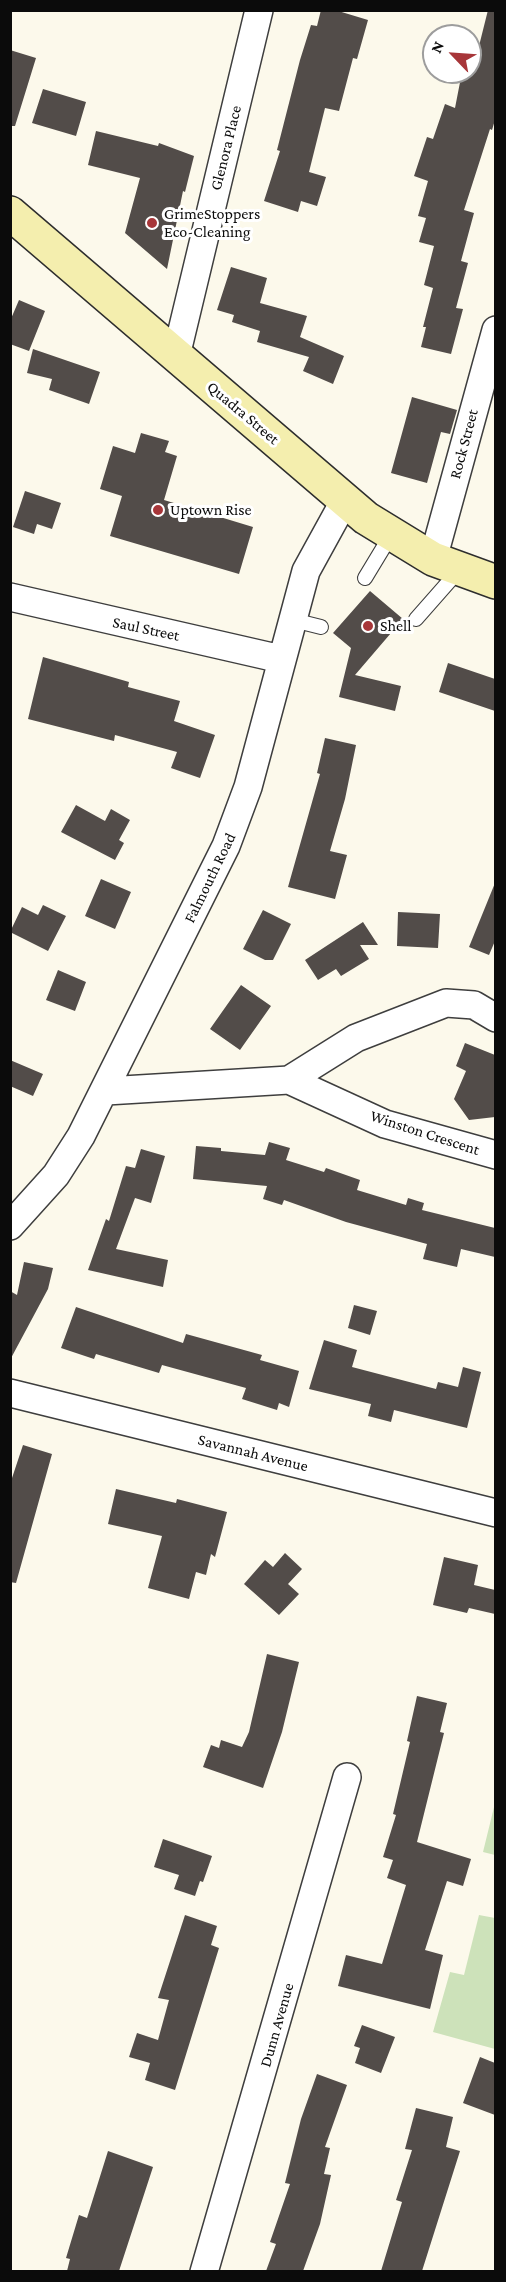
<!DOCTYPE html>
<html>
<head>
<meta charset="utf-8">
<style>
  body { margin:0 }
  #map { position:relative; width:506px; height:2282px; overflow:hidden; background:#fcf9eb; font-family:"Crimson Pro",serif }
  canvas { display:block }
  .frame { position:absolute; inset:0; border:12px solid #0b0b0b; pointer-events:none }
  .north { position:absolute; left:422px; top:24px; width:60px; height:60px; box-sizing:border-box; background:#fff; border:2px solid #9d9d9d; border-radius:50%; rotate:295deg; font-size:16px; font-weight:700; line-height:24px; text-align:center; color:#0b0b0b }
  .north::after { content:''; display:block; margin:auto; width:21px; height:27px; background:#a73639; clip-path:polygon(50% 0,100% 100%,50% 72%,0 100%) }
</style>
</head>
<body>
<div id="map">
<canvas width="506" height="2282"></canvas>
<div class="frame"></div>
<div class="north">N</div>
</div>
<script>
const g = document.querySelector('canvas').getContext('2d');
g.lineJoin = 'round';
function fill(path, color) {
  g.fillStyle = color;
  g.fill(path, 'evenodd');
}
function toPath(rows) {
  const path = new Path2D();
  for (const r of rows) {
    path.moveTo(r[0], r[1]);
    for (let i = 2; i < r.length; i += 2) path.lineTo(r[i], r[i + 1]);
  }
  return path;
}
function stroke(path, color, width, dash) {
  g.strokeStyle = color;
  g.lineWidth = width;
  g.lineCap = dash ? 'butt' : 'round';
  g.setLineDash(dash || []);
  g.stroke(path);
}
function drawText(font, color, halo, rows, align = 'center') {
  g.font = font + ' "Crimson Pro",serif';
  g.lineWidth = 6;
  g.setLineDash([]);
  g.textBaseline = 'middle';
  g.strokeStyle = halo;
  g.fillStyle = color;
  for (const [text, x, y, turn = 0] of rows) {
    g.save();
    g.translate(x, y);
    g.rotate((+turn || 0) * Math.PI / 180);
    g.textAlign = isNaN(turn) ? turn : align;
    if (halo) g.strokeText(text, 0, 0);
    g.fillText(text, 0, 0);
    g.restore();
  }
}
fill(toPath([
  [495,1803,496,1855,495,1855,483,1852],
  [479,1915,495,1918,495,2049,433,2032,450,1972,464,1975]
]), '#cde2ba');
fill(toPath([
  [321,10,335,10,368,20,357,59,353,58,339,111,325,108,309,172,326,177,317,206,301,201,298,212,264,201,280,151,277,150,300,60,311,25,317,26],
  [488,10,495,10,495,120,492,130,490,129,464,210,474,213,461,261,468,263,456,308,463,309,451,354,421,347,426,327,423,327,433,288,424,285,434,246,419,242,426,218,418,216,428,181,414,176,427,137,433,139,445,104,455,108,462,72,470,72,470,48,478,50],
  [10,50,36,58,15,126,10,126],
  [43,89,86,102,76,136,32,123],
  [96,131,158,146,159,143,194,156,185,192,183,191,167,269,125,233,140,178,88,165],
  [231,267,267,278,260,303,307,316,300,337,344,356,333,384,303,371,309,357,257,342,260,331,232,322,234,315,217,310],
  [19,300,45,311,29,351,10,344,10,321],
  [33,349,100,372,89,404,49,390,52,379,27,373],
  [412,397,457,410,450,434,441,432,427,483,391,473],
  [141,433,169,441,165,452,177,456,164,500,253,527,239,574,110,536,122,496,100,489,113,446,135,453],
  [25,491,61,503,52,529,37,524,34,534,13,527],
  [370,591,403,619,355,675,401,686,395,711,339,697,351,648,333,633],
  [43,657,129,682,128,687,180,701,174,721,215,735,200,778,171,768,177,752,115,735,114,741,28,719],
  [448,663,495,679,495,711,439,692],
  [325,738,356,745,345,799,330,851,347,855,335,899,288,887,320,774,317,773],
  [76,805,105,821,111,809,130,820,119,840,124,843,115,860,61,832],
  [101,879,131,892,115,929,85,916],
  [495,883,495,941,489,955,469,947],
  [43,905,66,916,48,951,10,932,22,907,38,915],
  [263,910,291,924,273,960,265,960,243,949],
  [398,912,440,914,438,948,397,946],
  [363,922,378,945,360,945,369,959,341,976,336,969,318,980,305,960],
  [58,970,86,982,75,1011,46,1000],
  [241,985,271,1006,240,1050,210,1029],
  [465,1043,495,1055,495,1117,469,1120,454,1099,466,1071,456,1066],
  [10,1060,43,1074,33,1096,10,1086],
  [269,1142,290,1148,286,1160,324,1172,326,1168,360,1180,357,1190,406,1205,408,1198,424,1203,422,1210,495,1228,495,1257,461,1249,457,1267,423,1259,427,1244,346,1222,284,1200,282,1205,263,1199,267,1186,193,1179,196,1146,221,1148,221,1151,265,1155],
  [141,1149,165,1156,151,1203,135,1198,116,1249,168,1260,163,1287,88,1270,106,1219,109,1221,126,1166,135,1168],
  [24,1262,53,1268,48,1289,10,1360,10,1291,17,1295],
  [354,1305,377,1311,370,1335,348,1328],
  [76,1307,183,1343,186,1334,262,1355,260,1360,299,1371,289,1407,279,1403,277,1410,242,1399,246,1388,162,1365,159,1373,96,1354,94,1359,61,1348],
  [324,1340,357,1350,352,1367,436,1389,438,1382,458,1387,463,1367,481,1372,467,1428,394,1410,391,1422,368,1416,371,1404,309,1389],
  [23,1445,52,1454,16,1583,10,1582,10,1484],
  [116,1489,176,1503,177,1499,227,1512,215,1557,211,1554,206,1575,196,1572,189,1599,148,1588,162,1536,108,1524],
  [285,1553,302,1569,288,1584,299,1594,279,1615,244,1584,265,1560,273,1567],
  [444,1557,478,1565,474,1585,495,1590,495,1614,469,1608,467,1613,433,1605],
  [267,1654,299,1662,282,1732,263,1788,203,1767,211,1745,219,1748,221,1740,242,1747,249,1732],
  [417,1696,447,1703,440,1732,444,1733,417,1842,471,1859,463,1886,447,1881,425,1950,443,1955,430,2009,338,1986,346,1955,382,1964,406,1885,387,1878,393,1860,383,1857,396,1815,393,1814,410,1742,407,1741],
  [163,1839,212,1856,203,1882,200,1881,195,1896,174,1889,179,1875,154,1867],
  [185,1915,217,1926,211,1945,219,1948,175,2090,145,2080,150,2063,129,2057,137,2033,158,2040,169,2000,158,1998],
  [362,2025,395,2037,381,2073,355,2063,360,2048,354,2046],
  [480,2057,495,2063,495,2115,463,2103],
  [317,2074,347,2085,325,2147,330,2148,324,2174,331,2175,320,2224,303,2271,266,2271,276,2244,270,2242,290,2184,285,2183,301,2119],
  [416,2108,453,2117,446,2147,460,2151,422,2271,381,2271,402,2202,396,2200,412,2150,405,2149],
  [108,2151,153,2167,119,2271,67,2271,70,2259,66,2258,79,2215,87,2218]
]), '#524c49');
const lane = toPath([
  [365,578,391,535],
  [416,619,460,569],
  [293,620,321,627]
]);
const street = toPath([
  [176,356,259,10],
  [433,559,496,330],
  [10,597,281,659],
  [289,1080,356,1038,446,1003,474,1005,496,1018],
  [106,1091,289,1080,385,1124,496,1155],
  [10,1226,56,1175,81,1136,226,846,248,787,306,571,345,500],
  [10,1393,496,1513],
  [204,2272,347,1777]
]);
const secondary = toPath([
  [10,213,366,518,433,559,496,582]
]);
stroke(lane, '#3e3e3e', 16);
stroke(street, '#3e3e3e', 30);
stroke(secondary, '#2d2d2d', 36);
stroke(lane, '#fff', 14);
stroke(street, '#fff', 27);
stroke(secondary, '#f4eeae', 33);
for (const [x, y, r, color] of [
  [152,223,6,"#a73639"],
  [158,510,6,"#a73639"],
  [368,626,6,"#a73639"]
]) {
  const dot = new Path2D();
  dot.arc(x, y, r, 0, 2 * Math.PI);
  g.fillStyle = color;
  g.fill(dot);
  stroke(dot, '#fff', 2);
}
drawText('16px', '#0b0b0b', '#fff', [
  ["Glenora Place",226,148,-76],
  ["Quadra Street",243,413,40],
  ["Rock Street",464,444,-75],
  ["Saul Street",146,629,12],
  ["Falmouth Road",210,878,-64],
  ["Winston Crescent",425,1133,18],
  ["Savannah Avenue",253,1453,14],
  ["Dunn Avenue",277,2025,-74]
]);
drawText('16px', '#0b0b0b', '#fff', [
  ["GrimeStoppers",164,214],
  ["Eco-Cleaning",164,232],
  ["Uptown Rise",170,510],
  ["Shell",380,626]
], 'left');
</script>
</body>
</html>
